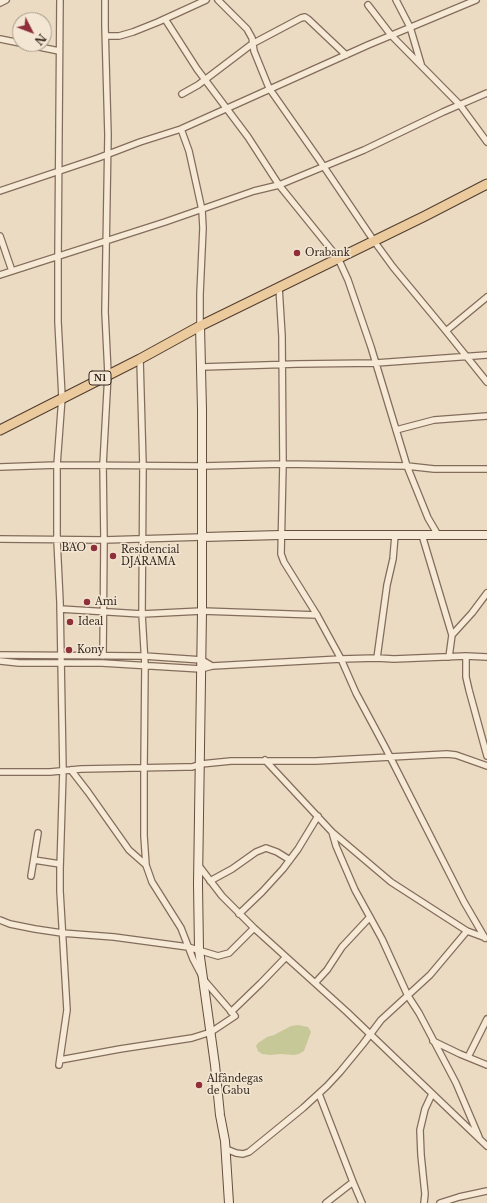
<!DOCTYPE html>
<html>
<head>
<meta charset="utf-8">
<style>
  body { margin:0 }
  #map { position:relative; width:487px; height:1203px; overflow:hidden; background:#ebdbc3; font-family:"Libre Baskerville",serif }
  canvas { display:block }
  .north { position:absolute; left:12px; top:12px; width:40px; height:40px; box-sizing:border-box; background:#f3e6d2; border:1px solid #a79a8a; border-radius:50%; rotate:132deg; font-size:11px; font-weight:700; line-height:16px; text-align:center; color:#34271e }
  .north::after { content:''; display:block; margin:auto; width:14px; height:18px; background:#8e2f3a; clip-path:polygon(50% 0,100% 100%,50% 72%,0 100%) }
</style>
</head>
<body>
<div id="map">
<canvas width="487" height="1203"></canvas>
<div class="north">N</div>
</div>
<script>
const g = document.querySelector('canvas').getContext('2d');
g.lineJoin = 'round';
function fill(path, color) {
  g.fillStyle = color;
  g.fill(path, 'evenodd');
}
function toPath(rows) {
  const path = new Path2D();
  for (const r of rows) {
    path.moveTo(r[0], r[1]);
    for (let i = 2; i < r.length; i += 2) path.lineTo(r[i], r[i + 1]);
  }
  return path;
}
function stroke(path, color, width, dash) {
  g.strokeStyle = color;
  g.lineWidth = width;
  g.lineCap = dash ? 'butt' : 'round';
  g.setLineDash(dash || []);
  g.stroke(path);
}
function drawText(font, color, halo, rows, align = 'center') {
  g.font = font + ' "Libre Baskerville",serif';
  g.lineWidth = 3;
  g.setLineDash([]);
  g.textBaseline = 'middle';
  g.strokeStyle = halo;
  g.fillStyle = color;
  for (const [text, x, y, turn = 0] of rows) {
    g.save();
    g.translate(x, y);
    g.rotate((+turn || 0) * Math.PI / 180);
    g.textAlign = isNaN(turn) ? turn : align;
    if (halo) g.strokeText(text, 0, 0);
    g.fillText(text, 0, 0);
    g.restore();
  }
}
fill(toPath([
  [298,1025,308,1027,311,1032,304,1051,299,1054,294,1055,281,1054,270,1055,262,1054,258,1051,256,1046,258,1043,267,1037,274,1035,291,1026]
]), '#c7c898');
const minor = toPath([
  [218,0,247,29,252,38,254,51,269,88,318,158,374,241,393,267,446,331,487,382],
  [396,0,410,27,421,64],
  [0,3,6,0],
  [368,5,391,35,460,105,487,142],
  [165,19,197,69,248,137,279,185,338,258,348,280,371,347,407,466,428,518,438,535],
  [106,36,119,36,133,32,158,22,206,0],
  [0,39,20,43],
  [25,44,59,51],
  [182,94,198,85,252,44,301,18,305,17,308,19,346,55],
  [181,129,189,151,202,210,203,228,200,294,200,326],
  [0,191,98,158,140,142,181,129,368,45,476,0],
  [0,236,12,271],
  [0,275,165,222,254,191,279,185,364,150,443,112,487,93],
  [279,287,282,336,283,464,281,554,284,562,317,615,341,659,356,693,385,747,464,902,485,938],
  [446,331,487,297],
  [202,367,297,364,376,363,487,355],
  [396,430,434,420,487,416],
  [0,467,57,465,202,466,283,464,407,466,434,469,487,469],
  [422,535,452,635],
  [0,539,104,540,202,537],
  [60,609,142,614,202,611,317,615],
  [0,655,144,656,202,660,212,666],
  [103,656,104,540,103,465,108,374,105,312,108,135,105,26,105,0],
  [466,656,466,677,469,690,487,756],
  [449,657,452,635,472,613,487,593],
  [377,658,387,585,393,559,395,535],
  [0,661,19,663,102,663,201,669,212,666,341,659,377,658,394,659,466,656,487,657],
  [265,760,332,832,391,882,467,931,486,938],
  [71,770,88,792,129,850,146,865],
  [0,772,50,772,81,769,185,767,192,767,201,764,231,761,316,761,447,754,456,755,487,766],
  [332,832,336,846,355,890,382,939,408,996,419,1013,456,1083,479,1137],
  [34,860,60,864],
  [199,866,222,896,254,928,347,1012,487,1146],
  [31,876,38,833],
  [210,881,232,869,256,852,266,848,277,852,290,860],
  [239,914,262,892,283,869,298,849,318,816],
  [0,920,10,924,35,929,62,933,114,937,188,947,218,956,229,953,254,928],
  [315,983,327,970,342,947,370,917],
  [231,1012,261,983,286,957],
  [433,1041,460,1054,487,1065],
  [468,1057,487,1019],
  [60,1060,120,1049,192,1038,211,1032,235,1016,204,980,193,959,181,928,152,882,146,865,144,836,144,768,145,665,142,614,143,466,140,359],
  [59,1065,67,1010,60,891,60,869,63,771,60,602,57,540,57,465,62,397,58,322,58,257,60,0],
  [319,1094,353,1182,362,1203],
  [226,1149,236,1153,243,1154,249,1152,303,1108,327,1086,340,1072,363,1044,381,1020,430,975,467,931],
  [326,1203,353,1182],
  [424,1203,425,1194,421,1155,420,1130,425,1109,432,1094],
  [440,1203,459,1197,487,1191]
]);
const secondary = toPath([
  [200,326,202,410,202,611,198,884,199,950,215,1065,220,1115,225,1141,229,1203],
  [202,537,282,535,487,535]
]);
const primary = toPath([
  [0,430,140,359,200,326,425,216,487,184]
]);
stroke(minor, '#836c5b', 8);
stroke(secondary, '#654e3e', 10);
stroke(primary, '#513c2f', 11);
stroke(minor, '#f6e9d5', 5.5);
stroke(secondary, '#f6e9d5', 8);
stroke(primary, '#ebcb9d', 9);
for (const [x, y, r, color] of [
  [297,253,4,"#8e2f3a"],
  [94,548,4,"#8e2f3a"],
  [113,556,4,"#8e2f3a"],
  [87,602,4,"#8e2f3a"],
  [70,622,4,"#8e2f3a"],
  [69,650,4,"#8e2f3a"],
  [199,1085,4,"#8e2f3a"]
]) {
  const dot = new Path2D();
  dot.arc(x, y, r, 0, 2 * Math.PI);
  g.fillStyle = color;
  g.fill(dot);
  stroke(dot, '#f3e6d2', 1.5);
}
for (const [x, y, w] of [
  [100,378,22]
]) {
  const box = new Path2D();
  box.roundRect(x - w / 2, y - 7, w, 14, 3);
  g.fillStyle = '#f3e6d2';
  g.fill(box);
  stroke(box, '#34271e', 1);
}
drawText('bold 9px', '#34271e', null, [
  ["N1",100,378]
]);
drawText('10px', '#34271e', '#f3e6d2', [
  ["Orabank",305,253],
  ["BAO",86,548,"right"],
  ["Residencial",121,550],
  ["DJARAMA",121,562],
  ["Ami",95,602],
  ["Ideal",78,622],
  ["Kony",77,650],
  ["Alfândegas",207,1079],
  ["de Gabu",207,1091]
], 'left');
</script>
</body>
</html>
